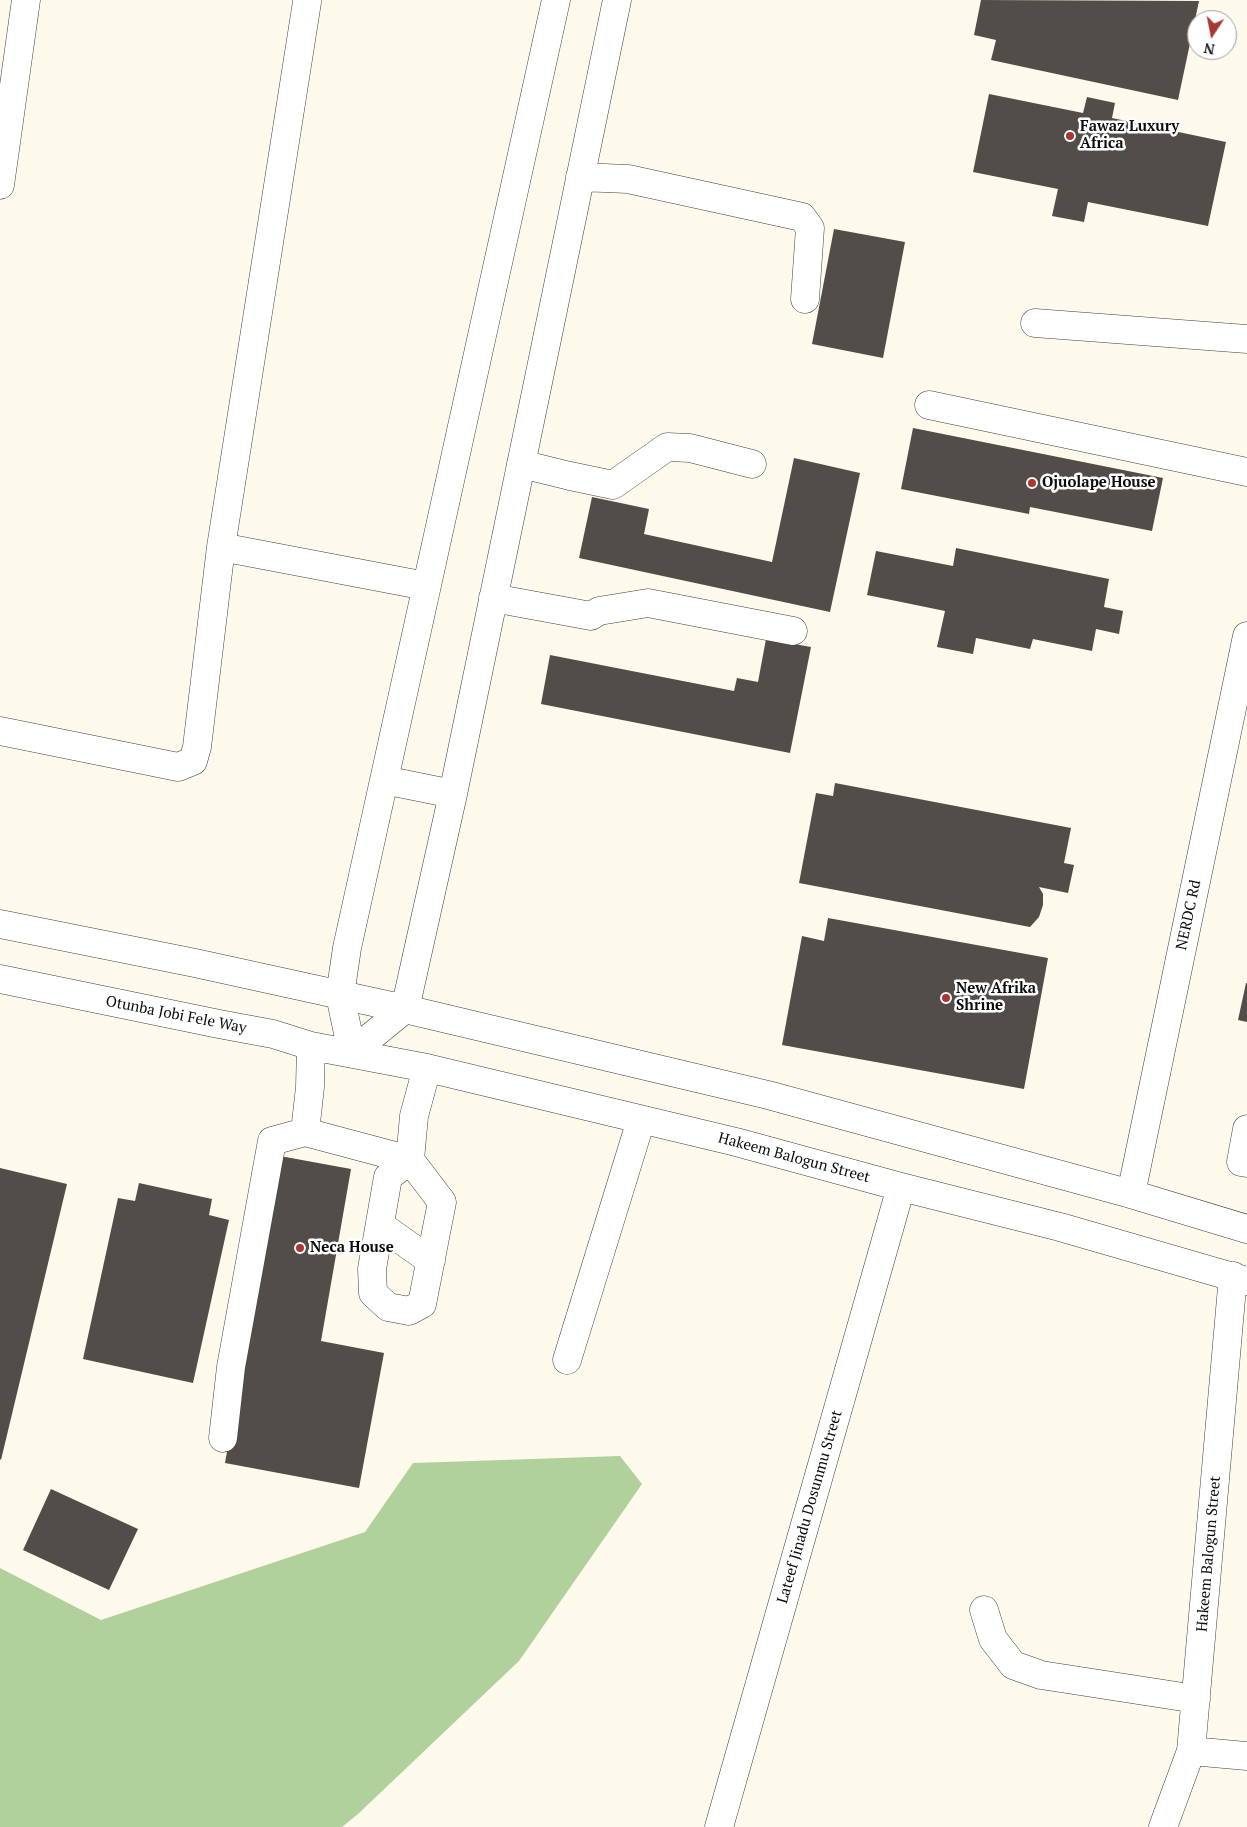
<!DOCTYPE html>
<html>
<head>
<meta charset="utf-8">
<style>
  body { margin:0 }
  #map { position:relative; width:1247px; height:1827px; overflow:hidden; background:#fdfaec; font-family:"PT Serif",serif }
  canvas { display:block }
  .north { position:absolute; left:1187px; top:10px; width:50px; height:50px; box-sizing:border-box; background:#fff; border:1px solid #9d9d9d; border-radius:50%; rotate:191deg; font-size:14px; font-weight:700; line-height:20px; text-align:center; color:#0b0b0b }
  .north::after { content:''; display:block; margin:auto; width:18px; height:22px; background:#aa3634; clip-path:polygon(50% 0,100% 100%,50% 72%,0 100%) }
</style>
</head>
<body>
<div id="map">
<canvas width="1247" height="1827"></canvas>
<div class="north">N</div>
</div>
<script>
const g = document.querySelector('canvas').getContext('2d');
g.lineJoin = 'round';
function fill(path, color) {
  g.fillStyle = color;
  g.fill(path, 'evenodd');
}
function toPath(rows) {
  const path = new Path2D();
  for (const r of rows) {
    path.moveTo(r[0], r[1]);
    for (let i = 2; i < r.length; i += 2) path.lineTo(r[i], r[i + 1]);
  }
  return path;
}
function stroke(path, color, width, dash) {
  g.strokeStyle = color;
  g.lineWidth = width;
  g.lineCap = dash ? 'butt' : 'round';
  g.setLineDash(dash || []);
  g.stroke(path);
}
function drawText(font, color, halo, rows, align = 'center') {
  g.font = font + ' "PT Serif",serif';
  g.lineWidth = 5;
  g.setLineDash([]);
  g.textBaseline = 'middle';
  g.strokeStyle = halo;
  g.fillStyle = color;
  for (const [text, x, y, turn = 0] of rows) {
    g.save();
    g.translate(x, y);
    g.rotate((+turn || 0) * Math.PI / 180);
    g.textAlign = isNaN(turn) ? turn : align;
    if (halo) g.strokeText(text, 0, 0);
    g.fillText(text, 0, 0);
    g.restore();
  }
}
fill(toPath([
  [620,1456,642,1484,519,1661,358,1814,342,1827,0,1827,0,1568,101,1620,365,1532,413,1463]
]), '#b0d19b');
fill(toPath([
  [981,0,1199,1,1178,100,991,60,996,40,974,35],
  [989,94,1083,113,1087,97,1115,103,1112,118,1226,142,1208,226,1088,202,1084,222,1052,216,1058,189,973,172],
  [834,229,905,242,883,358,812,344],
  [913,428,1163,478,1152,531,1030,507,1029,514,901,489],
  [794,458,860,473,830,612,579,558,592,497,649,509,644,534,772,562],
  [956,548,1109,579,1104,607,1123,611,1119,634,1096,629,1092,651,1033,639,1030,649,976,638,973,654,937,647,945,611,867,595,876,551,953,566],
  [766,639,811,647,790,753,541,704,550,655,734,691,737,678,758,682],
  [835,783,1071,828,1064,863,1074,865,1068,893,1039,887,1043,894,1043,905,1039,917,1030,927,799,883,816,793,833,796],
  [828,918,1048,958,1024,1089,782,1045,802,936,824,941],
  [1246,983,1247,983,1247,1022,1238,1020],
  [280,1156,351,1169,321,1341,384,1353,359,1488,225,1463],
  [0,1168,67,1184,1,1460,0,1459],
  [139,1183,212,1199,209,1215,229,1220,193,1383,83,1359,118,1198,135,1201],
  [51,1489,138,1529,109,1590,23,1550]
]), '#524d49');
const minor = toPath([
  [580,177,628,179,802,217,810,228,805,299],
  [0,185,26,0],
  [1035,323,1247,339],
  [929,405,1247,472],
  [521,464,570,476,613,485,667,447,690,448,752,464],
  [221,547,426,586],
  [493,598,591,616,599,611,648,603,793,631],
  [0,731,178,767,193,761,197,747,221,547,307,2],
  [384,780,453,794],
  [0,924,195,963,405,1009,768,1095,1131,1194,1247,1229],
  [0,979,219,1024,273,1034,311,1046,427,1068,736,1142,901,1187,1060,1227,1247,1281],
  [352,1052,405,1009,453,794,617,0],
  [352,1052,340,995,347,948,556,0],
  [1247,1129,1241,1162,1247,1163],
  [305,1132,410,1160,388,1177,372,1269,373,1293,388,1307,409,1311,422,1304,442,1202,410,1160,414,1116,427,1068],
  [1131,1194,1247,636],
  [380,1225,431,1261],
  [567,1360,641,1120],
  [223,1438,231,1367,272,1141,305,1132,310,1087,311,1046],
  [984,1610,993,1639,1013,1665,1041,1675,1196,1699],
  [1191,1751,1247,1756],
  [719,1827,901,1187],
  [1163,1827,1191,1751,1233,1276]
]);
stroke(minor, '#3e3e3e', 29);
stroke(minor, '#fff', 28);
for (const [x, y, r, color] of [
  [1070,136,5,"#aa3634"],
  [1032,483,5,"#aa3634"],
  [946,998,5,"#aa3634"],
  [300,1248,5,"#aa3634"]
]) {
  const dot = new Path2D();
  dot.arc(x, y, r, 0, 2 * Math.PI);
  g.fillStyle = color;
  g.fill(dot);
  stroke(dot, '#fff', 2);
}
drawText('bold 15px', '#0b0b0b', '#fff', [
  ["Fawaz Luxury",1080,127],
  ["Africa",1080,144],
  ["Ojuolape House",1042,483],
  ["New Afrika",956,989],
  ["Shrine",956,1006],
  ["Neca House",310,1248]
], 'left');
drawText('15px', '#0b0b0b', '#fff', [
  ["NERDC Rd",1189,915,-78],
  ["Otunba Jobi Fele Way",176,1015,11],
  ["Hakeem Balogun Street",794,1158,15],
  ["Lateef Jinadu Dosunmu Street",810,1507,-74],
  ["Hakeem Balogun Street",1209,1554,-85]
]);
</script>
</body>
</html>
